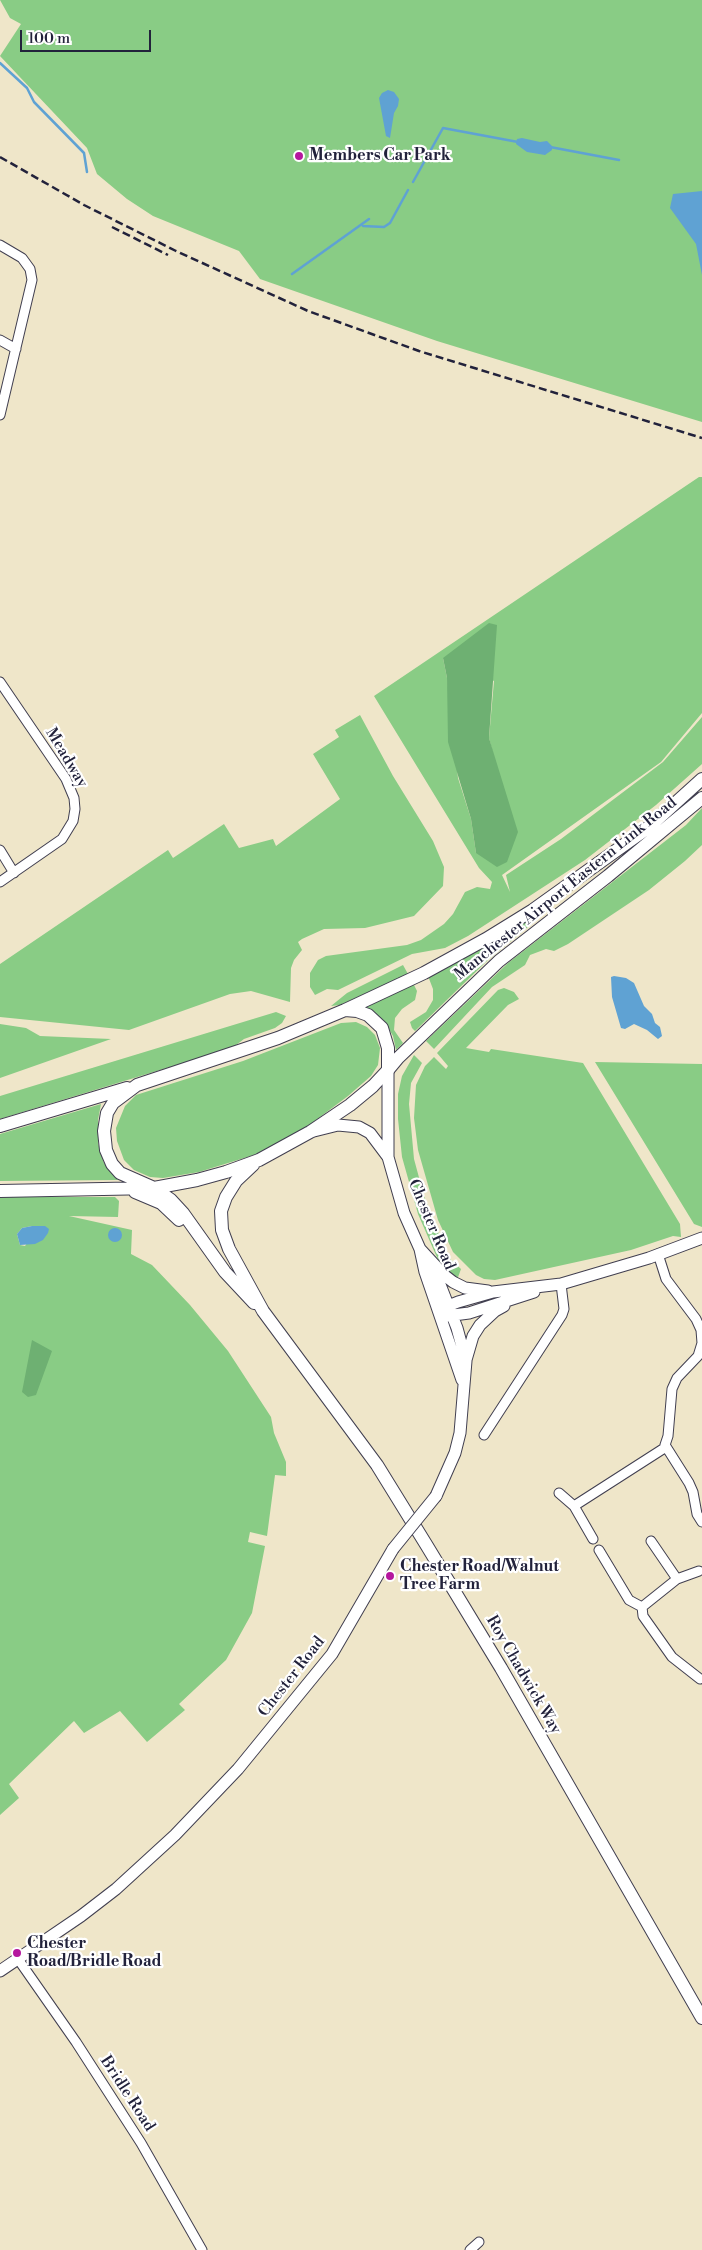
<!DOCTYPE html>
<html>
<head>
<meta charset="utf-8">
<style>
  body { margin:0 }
  #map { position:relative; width:702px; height:2250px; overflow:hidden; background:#efe6c9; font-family:"Libre Bodoni",serif }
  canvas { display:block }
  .scale { position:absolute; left:20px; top:30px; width:131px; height:22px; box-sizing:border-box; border:2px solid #22223b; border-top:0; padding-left:6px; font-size:15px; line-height:18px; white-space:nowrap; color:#22223b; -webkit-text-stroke:4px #fff; paint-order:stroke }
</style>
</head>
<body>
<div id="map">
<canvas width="702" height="2250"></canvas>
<div class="scale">100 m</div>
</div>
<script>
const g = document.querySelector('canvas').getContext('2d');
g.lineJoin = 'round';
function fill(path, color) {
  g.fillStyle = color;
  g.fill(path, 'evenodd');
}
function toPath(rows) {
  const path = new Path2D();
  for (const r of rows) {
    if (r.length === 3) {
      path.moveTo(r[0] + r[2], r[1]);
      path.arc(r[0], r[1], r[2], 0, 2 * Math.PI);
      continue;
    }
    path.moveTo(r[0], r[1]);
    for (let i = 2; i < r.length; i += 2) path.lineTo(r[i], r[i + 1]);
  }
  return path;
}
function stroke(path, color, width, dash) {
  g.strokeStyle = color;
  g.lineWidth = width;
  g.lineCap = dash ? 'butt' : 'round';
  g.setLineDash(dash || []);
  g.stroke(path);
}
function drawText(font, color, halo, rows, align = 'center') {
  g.font = font + ' "Libre Bodoni",serif';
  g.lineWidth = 4.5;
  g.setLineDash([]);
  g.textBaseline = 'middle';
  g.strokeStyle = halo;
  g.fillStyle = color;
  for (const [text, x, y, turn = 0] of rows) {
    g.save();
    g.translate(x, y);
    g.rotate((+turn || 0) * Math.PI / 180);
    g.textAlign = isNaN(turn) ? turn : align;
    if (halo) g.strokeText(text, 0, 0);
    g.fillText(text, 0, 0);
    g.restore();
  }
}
fill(toPath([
  [0,0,702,0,702,422,437,341,260,279,239,251,153,216,127,199,97,174,87,148,0,56,21,24,10,18],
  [699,477,702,477,702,713,661,762,502,875,510,892,506,875,561,839,663,762,702,717,702,764,656,805,585,860,468,936,445,948,412,954,338,990,327,989,315,995,310,987,310,973,318,960,326,956,407,945,421,940,444,924,453,914,465,892,477,887,490,889,492,882,479,868,374,696],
  [443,658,494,681,489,738,498,773,476,853,471,819,458,778,447,678],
  [360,715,393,776,433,841,444,867,443,886,414,916,365,928,324,929,302,939,298,942,302,950,294,960,291,968,290,1002,251,991,230,994,129,1030,0,1017,0,964,168,850,173,858,224,824,239,848,273,839,276,846,340,799,313,754,339,737,335,730],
  [702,808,702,845,685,861,649,890,568,944,554,951,546,949,530,955,525,965,492,987,434,1049,426,1041,508,963,686,825],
  [548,904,551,908,489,959,415,1031,412,1028,410,1022,426,1012,433,1000,433,989,428,976],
  [403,965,408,974,340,1005,331,1006,347,993],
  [413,983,417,991,415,1000,402,1009,395,1018,394,1030,403,1043,396,1050,393,1036,386,1024,364,1007],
  [504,988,514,992,519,999,508,1005,466,1048,489,1052,491,1049,583,1063,680,1224,681,1237,673,1236,631,1250,495,1280,484,1279,476,1275,453,1252,438,1220,418,1150,414,1118,416,1085,425,1066,434,1057,446,1069,448,1066,437,1053,498,990],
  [276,1012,286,1016,282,1023,275,1028,244,1039,232,1048,0,1119,0,1096],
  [356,1022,367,1027,375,1035,380,1048,378,1065,371,1076,348,1096,304,1129,254,1155,199,1172,163,1178,150,1177,134,1170,124,1160,117,1141,116,1128,125,1106,136,1095,243,1061,341,1023],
  [0,1024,26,1028,40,1036,111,1039,0,1078],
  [414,1055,422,1063,411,1083,409,1104,414,1159,424,1196,445,1250,451,1260,461,1269,457,1280,442,1267,435,1253,418,1214,402,1157,398,1119,398,1094,402,1076],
  [595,1062,702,1064,702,1227,694,1224],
  [101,1104,98,1120,98,1143,104,1163,118,1180,0,1181,0,1134],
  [0,1197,115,1197,119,1201,118,1217,69,1216,132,1230,131,1254,152,1265,190,1305,228,1351,271,1417,274,1433,286,1462,286,1476,275,1475,267,1536,250,1532,248,1542,265,1546,252,1613,226,1660,179,1704,185,1710,147,1742,120,1711,84,1733,74,1721,9,1784,19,1798,0,1815],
  [32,1226,39,1226,25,1246,20,1245,17,1234,22,1228]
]), '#89cc85');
fill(toPath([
  [489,623,497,625,489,738,518,832,507,862,497,867,476,853,471,819,448,742,447,678,443,658],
  [32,1340,52,1351,36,1395,28,1397,22,1392]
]), '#6eb072');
fill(toPath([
  [388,90,394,92,399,99,398,106,394,113,390,138,386,136,379,98,382,93],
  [522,138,540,142,547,141,552,146,552,150,545,155,527,152,516,144,517,139],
  [702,191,702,275,696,244,670,208,673,194],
  [614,976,626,978,634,983,644,1006,652,1014,655,1023,660,1027,662,1036,658,1039,647,1030,634,1024,625,1029,621,1028,612,997,611,977],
  [32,1226,45,1226,49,1229,48,1233,43,1240,35,1244,20,1245,17,1234,22,1228],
  [115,1235,7]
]), '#5fa2d3');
stroke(toPath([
  [0,63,27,88,34,102,84,153,87,172],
  [550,147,619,160],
  [413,182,443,128,518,142],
  [363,226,384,227,390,223,408,190],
  [292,274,369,219]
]), '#5fa2d3', 2.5);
const minor = toPath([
  [0,245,22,258,30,269,32,280,0,415],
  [0,340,16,349],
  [0,682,66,779,74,798,75,809,73,821,62,839,0,882],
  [0,850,14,873],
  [658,1254,666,1279,696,1319,701,1330,702,1343,698,1356,677,1378,672,1389,668,1436,665,1445,689,1483,693,1492,697,1514,702,1522],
  [484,1435,562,1315,564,1309,561,1284],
  [559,1493,574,1506],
  [593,1539,574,1506,666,1447],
  [651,1541,677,1579],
  [599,1550,629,1600,642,1607,677,1579,699,1571],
  [642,1607,643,1616,672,1657,700,1679],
  [18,1959,76,2042,141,2143,202,2250],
  [470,2250,479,2242]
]);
const major = toPath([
  [388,1070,388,1157,404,1213,420,1249,444,1275,453,1282,465,1288,488,1291],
  [314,1131,338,1125,359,1127,370,1133,388,1157],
  [420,1249,425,1272,462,1380],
  [432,1264,457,1328,466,1361,460,1433,455,1453,436,1496],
  [441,1316,448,1306,458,1302,493,1292,561,1284,649,1258,702,1238],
  [446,1316,469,1313,534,1292],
  [466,1360,473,1336,480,1325,495,1311,504,1306],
  [0,1971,81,1916,116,1889,175,1835,238,1769,332,1654,393,1549]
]);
const highway = toPath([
  [345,1010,424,973,486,939,533,910,649,827,702,779],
  [388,1070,388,1048,382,1028,368,1015,357,1011,345,1010,278,1038,137,1085,113,1103,107,1113,104,1131,106,1150,112,1164,120,1173,154,1188,197,1180,226,1172,259,1160,310,1132,350,1105,373,1086,388,1070,398,1058,499,961,608,876,702,798],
  [0,1126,127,1088],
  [253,1165,236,1181,226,1197,221,1211,222,1230,229,1249,263,1311,377,1465,427,1546,501,1668,702,2018],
  [0,1191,154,1188,171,1200,183,1213,225,1272,254,1303],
  [135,1192,161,1203,179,1220]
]);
stroke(minor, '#413f50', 11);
stroke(major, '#413f50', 13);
stroke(highway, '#413f50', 14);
stroke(minor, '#fff', 9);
stroke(major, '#fff', 11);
stroke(highway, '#fff', 12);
stroke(toPath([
  [0,157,84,205,176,251,308,311,419,351,702,438],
  [112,227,168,255]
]), '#22223b', 2.5, [8, 4]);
const majorBridge = toPath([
  [393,1549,436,1496]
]);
stroke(majorBridge, '#413f50', 13, []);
stroke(majorBridge, '#fff', 11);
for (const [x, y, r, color] of [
  [299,156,5,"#b5179e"],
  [390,1576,5,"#b5179e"],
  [17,1953,5,"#b5179e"]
]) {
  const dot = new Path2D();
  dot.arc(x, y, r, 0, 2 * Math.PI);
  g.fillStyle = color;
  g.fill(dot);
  stroke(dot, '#fff', 2);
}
drawText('bold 16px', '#22223b', '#fff', [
  ["Members Car Park",309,156],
  ["Chester Road/Walnut",400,1567],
  ["Tree Farm",400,1585],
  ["Chester",27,1944],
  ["Road/Bridle Road",27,1962]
], 'left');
drawText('16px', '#22223b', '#fff', [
  ["Meadway",66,758,59],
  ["Manchester Airport Eastern Link Road",566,889,-39],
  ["Chester Road",431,1225,67],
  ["Roy Chadwick Way",523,1675,60],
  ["Chester Road",292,1677,-52],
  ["Bridle Road",127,2094,57]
]);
</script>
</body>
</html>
